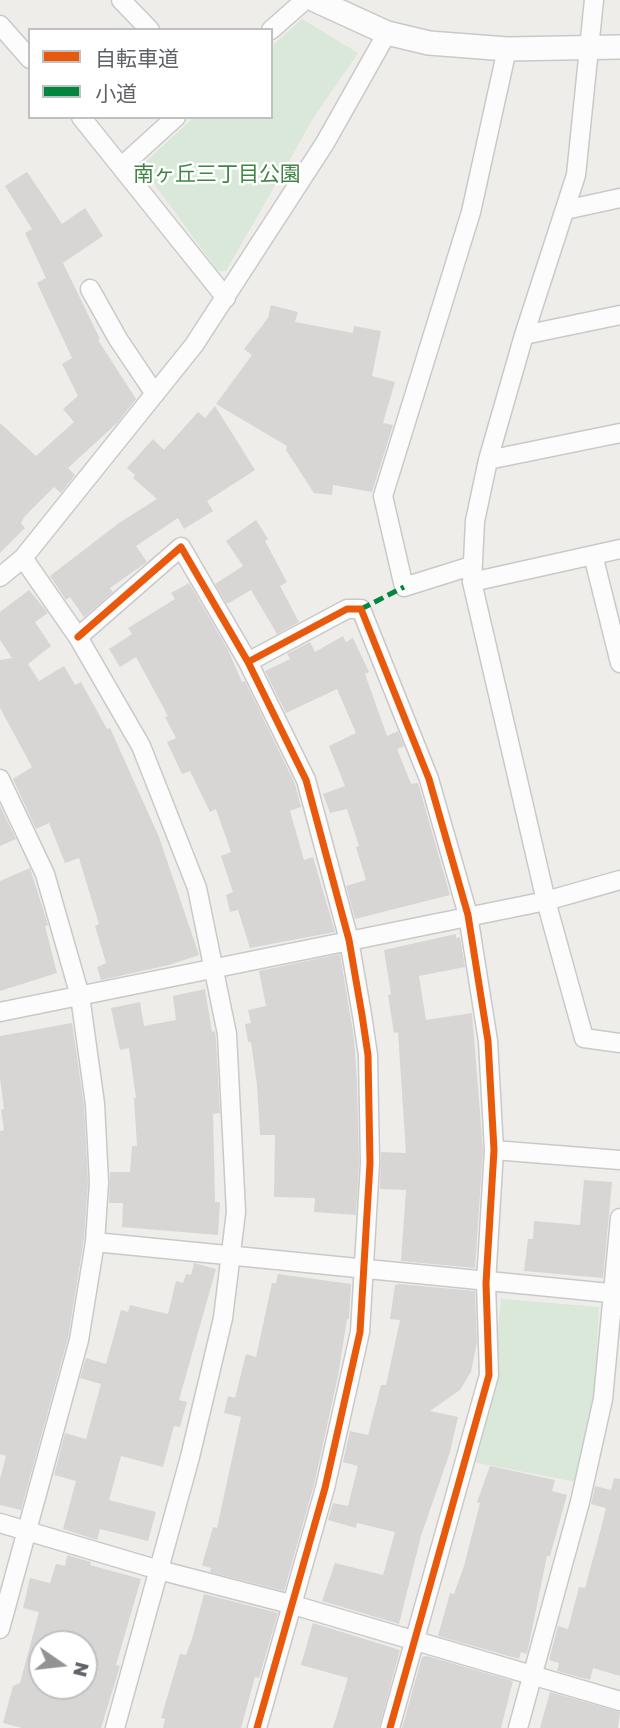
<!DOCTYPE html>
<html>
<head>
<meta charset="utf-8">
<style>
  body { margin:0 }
  #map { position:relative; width:620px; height:1728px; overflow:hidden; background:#eeedea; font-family:"Golos Text","Noto Sans JP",sans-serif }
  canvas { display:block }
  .legend { position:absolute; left:28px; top:28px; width:245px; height:91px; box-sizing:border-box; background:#fff; border:2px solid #bfc0c2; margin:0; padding:9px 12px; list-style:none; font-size:21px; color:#5f6267 }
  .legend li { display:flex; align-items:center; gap:14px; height:35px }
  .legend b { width:35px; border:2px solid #bfc0c2 }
  .north { position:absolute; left:28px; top:1630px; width:70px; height:70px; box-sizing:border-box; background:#fff; border:2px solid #bfc0c2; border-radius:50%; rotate:104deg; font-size:19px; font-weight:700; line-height:28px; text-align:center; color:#5f6267 }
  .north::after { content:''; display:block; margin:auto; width:24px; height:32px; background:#919395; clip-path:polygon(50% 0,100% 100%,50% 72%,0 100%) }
</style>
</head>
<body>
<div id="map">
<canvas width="620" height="1728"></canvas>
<ul class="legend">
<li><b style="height:9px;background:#e8590c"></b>自転車道</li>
<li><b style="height:9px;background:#00873e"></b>小道</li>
</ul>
<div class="north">N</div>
</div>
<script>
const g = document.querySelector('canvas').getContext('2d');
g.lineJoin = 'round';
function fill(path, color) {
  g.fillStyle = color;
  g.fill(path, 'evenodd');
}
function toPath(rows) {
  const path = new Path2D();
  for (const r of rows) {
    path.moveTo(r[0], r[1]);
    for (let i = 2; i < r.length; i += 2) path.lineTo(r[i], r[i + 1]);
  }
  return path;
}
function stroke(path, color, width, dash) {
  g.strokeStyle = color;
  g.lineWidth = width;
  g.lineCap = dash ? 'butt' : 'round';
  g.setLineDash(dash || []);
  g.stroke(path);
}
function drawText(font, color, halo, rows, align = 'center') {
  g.font = font + ' "Golos Text","Noto Sans JP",sans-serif';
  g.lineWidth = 5;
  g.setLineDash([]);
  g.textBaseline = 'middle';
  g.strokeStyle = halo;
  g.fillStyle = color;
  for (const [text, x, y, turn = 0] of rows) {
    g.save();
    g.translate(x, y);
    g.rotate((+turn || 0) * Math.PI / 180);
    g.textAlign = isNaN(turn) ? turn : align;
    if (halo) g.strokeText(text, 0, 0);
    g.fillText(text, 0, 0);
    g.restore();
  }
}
fill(toPath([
  [302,19,358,53,314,117,226,271,218,271,141,166,194,117,271,117,271,47],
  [501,1299,599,1307,594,1395,576,1482,473,1462,493,1375]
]), '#d9e8d8');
fill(toPath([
  [27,172,62,224,85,208,103,236,63,263,100,339,98,340,136,399,117,423,68,468,75,475,61,493,54,487,25,516,21,523,25,528,0,553,0,423,36,456,74,422,63,409,78,396,62,364,72,358,37,283,46,278,25,233,32,229,5,186],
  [271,305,298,312,295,322,353,333,354,326,381,331,372,376,395,382,383,423,393,425,372,492,333,485,332,495,314,493,286,450,287,446,216,404,252,355,244,349,268,318],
  [215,406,255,470,207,501,213,511,184,529,178,518,136,546,147,562,110,588,113,592,84,617,70,597,66,600,50,576,119,523,157,499,133,478,135,475,127,468,153,439,164,450,198,412,205,418],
  [256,520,268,539,265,541,287,582,280,586,299,622,277,634,251,590,227,604,215,584,243,566,226,541],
  [189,583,228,650,242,682,245,681,295,784,301,807,290,811,304,860,313,857,335,932,250,948,238,910,230,912,226,895,233,892,221,856,231,852,216,809,210,812,190,771,182,774,167,742,176,738,165,717,168,716,136,657,120,667,109,649,132,634,128,628,175,599,171,593],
  [29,590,48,613,35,622,51,646,28,664,39,681,64,666,75,685,81,682,107,729,110,728,159,837,199,955,169,965,101,980,97,967,106,963,95,926,99,924,79,858,65,863,49,823,36,829,13,779,32,767,0,708,0,660,12,658,0,640,0,612],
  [343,636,346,642,353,638,369,672,365,674,387,736,398,731,404,746,397,749,411,784,418,783,450,895,355,919,346,886,366,880,356,847,359,846,347,809,330,813,323,794,345,786,329,746,356,733,337,689,286,713,265,671,290,659,287,654,310,642,315,652],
  [0,806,16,839,0,846],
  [30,868,48,925,45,926,57,973,0,991,0,881],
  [456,934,456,938,460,937,465,967,419,976,426,1020,472,1013,483,1150,475,1268,401,1261,406,1190,380,1189,381,1152,406,1153,398,1032,394,1033,388,995,391,994,384,950],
  [340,954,354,1038,357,1082,359,1163,356,1215,314,1212,315,1198,274,1197,275,1135,260,1135,257,1085,251,1042,248,1042,245,1024,251,1023,248,1010,266,1006,259,971],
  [205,989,212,1032,215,1031,216,1040,220,1113,213,1114,215,1202,220,1202,218,1235,122,1227,123,1203,109,1203,110,1172,130,1172,132,1146,137,1146,134,1098,136,1098,129,1048,120,1050,111,1008,140,1002,144,1026,176,1020,173,996],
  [72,1023,84,1105,88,1182,84,1239,68,1338,21,1510,0,1505,0,1479,6,1456,0,1454,0,1131,4,1130,1,1110,4,1109,0,1078,0,1036],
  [584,1180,612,1182,603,1278,524,1271,528,1239,533,1239,534,1221,580,1225],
  [194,1263,216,1269,179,1400,187,1402,180,1427,174,1426,163,1467,121,1456,109,1500,156,1512,148,1541,100,1529,97,1540,63,1529,76,1481,54,1475,65,1433,86,1439,101,1384,80,1378,86,1358,106,1364,121,1310,128,1312,130,1305,168,1314,176,1281,183,1283,186,1274,191,1275],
  [278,1274,351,1284,349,1319,347,1319,338,1376,314,1485,284,1591,210,1572,211,1568,202,1565,213,1527,217,1528,241,1417,224,1413,228,1396,235,1398,246,1354,256,1357,272,1283,276,1283],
  [399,1284,475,1291,477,1342,471,1372,460,1390,430,1411,458,1417,450,1452,421,1536,399,1624,322,1601,335,1563,383,1575,395,1532,357,1523,356,1528,328,1520,333,1503,348,1506,358,1466,343,1462,350,1431,368,1435,381,1385,386,1385,400,1320,390,1319,395,1285],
  [490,1466,555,1480,552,1491,567,1495,550,1556,547,1556,527,1654,521,1652,519,1659,438,1636,450,1593,454,1594,464,1566,480,1503,477,1502],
  [614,1478,620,1479,620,1676,593,1668,590,1680,557,1671,559,1663,549,1660,558,1626,568,1629,579,1587,585,1588,599,1536,606,1508,591,1504,595,1486,611,1490],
  [67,1555,91,1562,90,1565,141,1579,116,1665,120,1666,101,1728,22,1728,3,1723,13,1686,20,1683,39,1612,23,1608,30,1578,50,1583,56,1564,65,1566],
  [42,1644,89,1644,84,1662,84,1686,42,1686],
  [204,1594,278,1613,259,1678,255,1677,241,1728,163,1728,165,1719,161,1718,180,1654,186,1655,192,1639],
  [313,1623,400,1650,379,1728,333,1728,348,1678,301,1665],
  [427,1656,513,1681,501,1728,402,1728,422,1657],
  [550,1692,620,1712,618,1728,540,1728]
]), '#d7d6d4');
const minor = toPath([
  [121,0,150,30],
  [594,0,576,175,524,335,488,460,475,521,472,582,546,901,584,1038,620,1043],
  [0,25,30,59],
  [271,30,305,0],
  [81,117,226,298],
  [122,166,176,117],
  [565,210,620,198],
  [90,289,118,339,155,394],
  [524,335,620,315],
  [488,460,620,433],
  [593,555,620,663],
  [23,558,78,637,141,746,197,888,227,1034,236,1212,223,1318,190,1457,115,1728],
  [471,566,404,587,383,496,471,212,507,49],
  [0,577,23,558,194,345,325,143,387,33],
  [472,582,620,549],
  [78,637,181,547,248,662,306,780,349,940,362,1015,368,1055,370,1163,360,1332,325,1488,257,1728],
  [248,662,347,609,361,609,429,779,468,915,488,1041,494,1150,486,1283,489,1375,390,1728],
  [0,779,45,874,80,996,95,1104,99,1182,95,1242,79,1340,0,1629],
  [0,1012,546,901,620,880],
  [494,1150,620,1160],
  [95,1242,620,1294],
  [0,1523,159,1570,290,1604,620,1701],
  [518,1728,580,1502,603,1399,620,1218]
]);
const tertiary = toPath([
  [315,0,387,33,429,43,507,49,620,47]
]);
stroke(minor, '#c9c9c9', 21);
stroke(tertiary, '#c9c9c9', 26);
stroke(minor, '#fcfcfc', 18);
stroke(tertiary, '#fcfcfc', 23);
stroke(toPath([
  [361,609,404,587]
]), '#00873e', 5, [10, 5]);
stroke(toPath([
  [78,637,181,547,248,662,306,780,349,940,362,1015,368,1055,370,1163,360,1332,325,1488,257,1728],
  [248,662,347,609,361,609,429,779,468,915,488,1041,494,1150,486,1283,489,1375,390,1728]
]), '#e8590c', 7);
drawText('21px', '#408545', '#fff', [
  ["南ヶ丘三丁目公園",217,174]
]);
</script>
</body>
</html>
